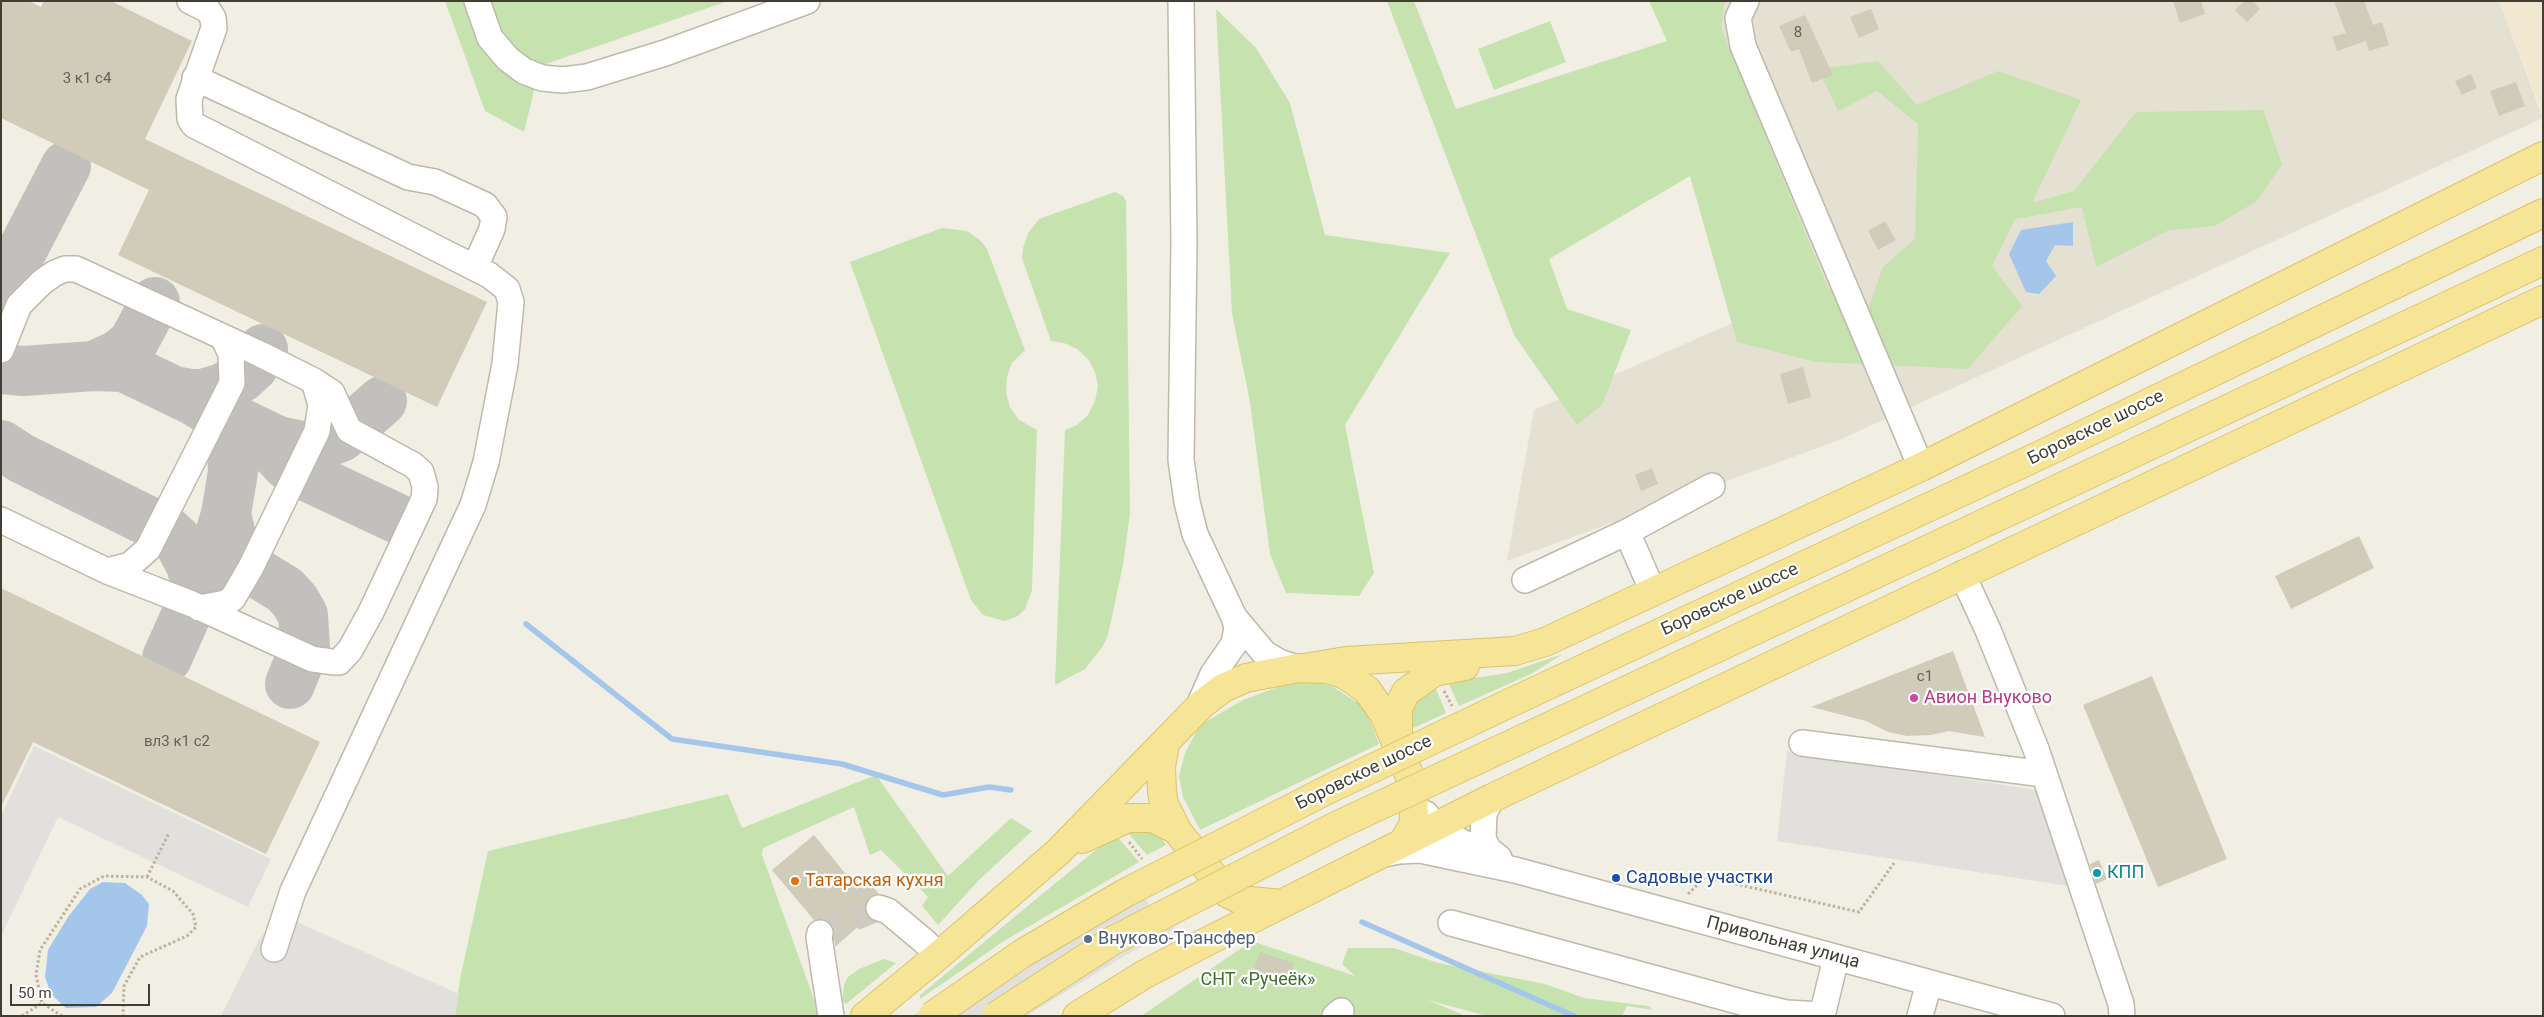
<!DOCTYPE html>
<html>
<head>
<meta charset="utf-8">
<style>
  body { margin:0 }
  #map { position:relative; width:2544px; height:1017px; overflow:hidden; background:#f1eee4; font-family:Roboto,sans-serif }
  canvas { display:block }
  .frame { position:absolute; inset:0; border:2px solid #423e34; pointer-events:none }
  .scale { position:absolute; left:10px; top:984px; width:140px; height:22px; box-sizing:border-box; border:2px solid #423e34; border-top:0; padding-left:6px; font-size:15px; line-height:18px; white-space:nowrap; color:#423e34; -webkit-text-stroke:4px #fff; paint-order:stroke }
</style>
</head>
<body>
<div id="map">
<canvas width="2544" height="1017"></canvas>
<div class="frame"></div>
<div class="scale">50 m</div>
</div>
<script>
const g = document.querySelector('canvas').getContext('2d');
g.lineJoin = 'round';
function fill(path, color) {
  g.fillStyle = color;
  g.fill(path, 'evenodd');
}
function toPath(rows) {
  const path = new Path2D();
  for (const r of rows) {
    path.moveTo(r[0], r[1]);
    for (let i = 2; i < r.length; i += 2) path.lineTo(r[i], r[i + 1]);
  }
  return path;
}
function stroke(path, color, width, dash) {
  g.strokeStyle = color;
  g.lineWidth = width;
  g.lineCap = dash ? 'butt' : 'round';
  g.setLineDash(dash || []);
  g.stroke(path);
}
function drawText(font, color, halo, rows, align = 'center') {
  g.font = font + ' Roboto,sans-serif';
  g.lineWidth = 4.5;
  g.setLineDash([]);
  g.textBaseline = 'middle';
  g.strokeStyle = halo;
  g.fillStyle = color;
  for (const [text, x, y, turn = 0] of rows) {
    g.save();
    g.translate(x, y);
    g.rotate((+turn || 0) * Math.PI / 180);
    g.textAlign = isNaN(turn) ? turn : align;
    if (halo) g.strokeText(text, 0, 0);
    g.fillText(text, 0, 0);
    g.restore();
  }
}
fill(toPath([
  [1656,1,2499,1,2543,118,1837,441,1507,561,1534,410,1785,300]
]), '#e4e0d2');
fill(toPath([
  [2499,1,2543,1,2543,114]
]), '#f2e7d0');
fill(toPath([
  [445,1,728,1,540,66,524,132,485,111],
  [1387,1,1414,1,1456,109,1667,41,1649,1,1725,1,1721,27,1828,288,1869,306,1883,267,1915,239,1918,124,1877,91,1838,111,1818,69,1878,61,1917,105,1998,71,2081,100,2032,203,2074,191,2136,112,2263,110,2282,164,2257,201,2215,226,2169,230,2096,267,2082,207,2015,219,1992,266,2022,306,1968,369,1816,362,1737,342,1690,176,1549,259,1567,309,1631,330,1602,405,1577,425,1514,335],
  [1216,9,1256,48,1290,103,1325,235,1450,253,1345,425,1374,573,1359,596,1286,593,1270,554,1250,402,1232,313],
  [1550,21,1566,62,1494,90,1478,49],
  [1115,192,1123,196,1126,201,1130,513,1123,565,1108,635,1103,646,1085,669,1055,685,1065,430,1077,425,1088,415,1095,401,1098,386,1095,372,1088,359,1077,349,1064,343,1051,341,1022,258,1023,248,1028,233,1039,219],
  [942,228,967,231,980,240,987,249,1025,350,1012,363,1007,377,1006,393,1010,407,1019,420,1037,430,1032,590,1025,609,1018,616,1005,621,983,615,971,600,850,262],
  [1563,654,1531,674,1459,706,1448,682,1507,673],
  [1433,682,1446,713,1409,730,1412,696],
  [1299,683,1318,683,1333,687,1360,704,1368,715,1379,744,1200,830,1183,797,1179,776,1185,753,1195,734,1202,724,1243,700,1283,685],
  [876,775,948,876,1011,818,1032,831,979,880,938,925,922,906,928,897,881,850,870,855,854,807,763,848,762,855,820,1016,455,1016,460,979,488,851,728,794,742,828],
  [1123,827,1158,831,1166,845,1147,855],
  [1115,834,1139,862,1004,941,920,999,920,995],
  [1252,941,1355,976,1342,964,1348,948,1394,948,1438,963,1545,984,1584,998,1649,1006,1652,1010,1627,1006,1622,1016,1487,1016,1428,1000,1466,1016,1141,1016],
  [884,959,896,963,846,1004,842,1001,844,985,848,977,859,969]
]), '#c6e3af');
fill(toPath([
  [34,746,271,859,248,907,58,817,1,936,1,816],
  [1787,751,2036,790,2068,886,1777,841],
  [1130,873,1153,911,1166,905,1176,929,1131,952,1026,1016,912,1016,994,955],
  [281,915,459,994,455,1016,221,1016,258,941]
]), '#e1e0dc');
fill(toPath([
  [2073,222,2073,246,2055,245,2046,261,2056,276,2039,294,2026,292,2009,254,2021,230],
  [103,882,125,883,142,895,149,904,147,926,112,993,96,1007,66,1008,51,994,45,977,48,950,68,917,90,889]
]), '#a4c6ea');
stroke(toPath([
  [526,624,672,739,842,764,943,795,989,787,1011,790],
  [1362,922,1574,1016]
]), '#a4c6ea', 5.5);
stroke(toPath([
  [1,291,66,166],
  [94,366,118,355,133,343,155,302],
  [1,369,23,371,94,366,124,367,278,441,311,448,341,437,382,401],
  [180,392,191,394,202,394,223,388,242,377,253,367,263,349],
  [264,441,287,465,298,472,396,518],
  [1,445,21,458,166,530,178,541,192,567,194,579,192,604],
  [227,518,231,536,239,552,254,571,285,590,295,601,303,615,305,647,290,684],
  [167,658,216,548,226,514,233,472,232,453,221,425,209,410,196,402]
]), '#c2c0bc', 50);
fill(toPath([
  [1,1,29,1,41,7,44,1,111,1,192,41,145,139,487,302,437,407,118,255,149,190,1,118],
  [2173,1,2201,1,2205,14,2180,23],
  [2244,1,2253,1,2260,9,2247,22,2235,10],
  [2334,1,2364,1,2373,25,2382,22,2389,45,2369,51,2366,41,2337,51,2332,37,2346,33],
  [1871,9,1879,29,1859,38,1850,17],
  [1805,15,1833,75,1812,83,1799,49,1791,52,1779,26],
  [2471,74,2477,88,2462,95,2455,81],
  [2516,82,2525,106,2499,116,2490,91],
  [1885,221,1896,240,1878,250,1868,231],
  [1803,367,1811,397,1788,404,1780,374],
  [1652,468,1658,484,1641,491,1635,475],
  [2359,536,2374,568,2291,609,2275,576],
  [1,588,320,742,266,854,33,742,1,807],
  [1953,651,1985,737,1949,731,1931,735,1907,736,1888,732,1866,721,1811,707],
  [2152,676,2227,859,2158,887,2083,705],
  [814,835,857,888,866,879,879,894,870,897,866,903,865,910,868,918,835,947,834,930,830,923,823,919,814,920,772,870],
  [2099,860,2107,879,2096,884,2090,864],
  [1260,952,1294,963,1288,980,1254,969]
]), '#d1cbba');
stroke(toPath([
  [820,933,879,908]
]), '#cecbc1', 25, [25, 12]);
const minor = toPath([
  [190,1,208,10,213,18,214,28,189,99,190,119,194,125,489,275,507,289,511,302,505,364,486,462,473,505,293,891,274,949],
  [477,1,490,38,508,59,524,71,542,78,563,80,587,77,665,53,807,1],
  [1181,1,1184,243,1181,460,1187,502,1195,534,1234,617,1237,627,1234,644,1213,674,1198,708],
  [1746,1,1738,18,1743,46,1921,467],
  [195,78,408,177,435,182,485,205,494,217,492,229,475,267],
  [1,350,19,305,42,282,55,273,65,269,76,269,260,354,314,381,332,393,349,430,413,465,421,472,425,487,424,499,371,612,350,650,339,662,333,662,312,659,192,604,107,571,1,520],
  [1627,532,1653,592],
  [107,571,130,565,148,549,232,383,231,354,223,337],
  [1962,574,1988,630,2036,749,2121,1004,2122,1016],
  [1525,580,1627,532,1712,486],
  [199,608,226,603,233,598,251,567,317,431,321,405,314,381],
  [1234,617,1265,654,1281,663,1298,668],
  [1802,743,2044,774],
  [1492,798,1484,813,1483,839,1489,850,1499,858],
  [1426,814,1433,827,1493,858],
  [1384,854,1399,851,1420,850,1515,870,2052,1016],
  [879,908,888,911,925,942,938,956],
  [1451,923,1756,1006,1786,1013,1822,1015],
  [820,933,819,937,831,1016],
  [1335,1016,1341,1011],
  [1822,1016,1836,958],
  [1920,1016,1929,983]
]);
const major = toPath([
  [2068,484,2543,261],
  [1304,668,1346,661,1515,651,1545,642,1921,467,2543,156],
  [1512,702,2051,450,2543,213],
  [1398,741,1398,708,1406,692,1434,672,1465,666],
  [1165,744,1161,767,1162,792,1164,804,1178,832,1227,893,1241,900,1281,904],
  [1082,839,1128,818,1153,818,1177,830],
  [865,1016,938,956,1058,852,1202,704,1223,688,1246,678,1298,668,1326,669,1344,674,1367,690,1384,714,1413,784,1414,823,1404,841],
  [1077,1016,1145,974,1204,943,1492,798,2543,300]
]);
stroke(minor, '#beb9aa', 28);
stroke(major, '#dac468', 30);
stroke(toPath([
  [1444,691,1452,706],
  [1129,842,1142,859],
  [147,877,169,833],
  [1688,894,1705,877,1859,912,1894,863],
  [22,1016,42,1003],
  [62,1016,42,1003,36,975,40,950,80,889,104,876,147,877,173,891,193,914,196,927,187,936,140,957,124,986,123,1016]
]), '#bcb39a', 3, [2.5, 2.5]);
stroke(minor, '#fff', 25);
stroke(major, '#f7e597', 28);
const majorBridge = toPath([
  [932,1016,1023,953,1125,893,1331,788,1512,702],
  [996,1016,1112,941,1336,826,2068,484]
]);
stroke(majorBridge, '#dac468', 30, []);
stroke(majorBridge, '#f7e597', 28);
for (const [x, y, r, color] of [
  [1914,698,5,"#d1479c"],
  [2097,873,5,"#0f9aa8"],
  [1616,878,5,"#1a4fb4"],
  [795,881,5,"#e8710a"],
  [1088,939,5,"#5c6f8a"]
]) {
  const dot = new Path2D();
  dot.arc(x, y, r, 0, 2 * Math.PI);
  g.fillStyle = color;
  g.fill(dot);
  stroke(dot, '#fff', 2);
}
drawText('15px', '#666156', null, [
  ["8",1798,33],
  ["3 к1 с4",87,79],
  ["с1",1925,677],
  ["вл3 к1 с2",177,742]
]);
drawText('18px', '#423e34', '#fff', [
  ["Боровское шоссе",2096,428,-26],
  ["Боровское шоссе",1730,600,-25],
  ["Боровское шоссе",1364,773,-26],
  ["Привольная улица",1783,943,15]
]);
drawText('18px', '#b23c85', '#fff', [
  ["Авион Внуково",1924,698]
], 'left');
drawText('18px', '#0d838f', '#fff', [
  ["КПП",2107,873]
], 'left');
drawText('18px', '#164399', '#fff', [
  ["Садовые участки",1626,878]
], 'left');
drawText('18px', '#c56008', '#fff', [
  ["Татарская кухня",805,881]
], 'left');
drawText('18px', '#4e5e75', '#fff', [
  ["Внуково-Трансфер",1098,939]
], 'left');
drawText('18px', '#3f6f2c', '#fff', [
  ["СНТ «Ручеёк»",1258,980]
]);
</script>
</body>
</html>
